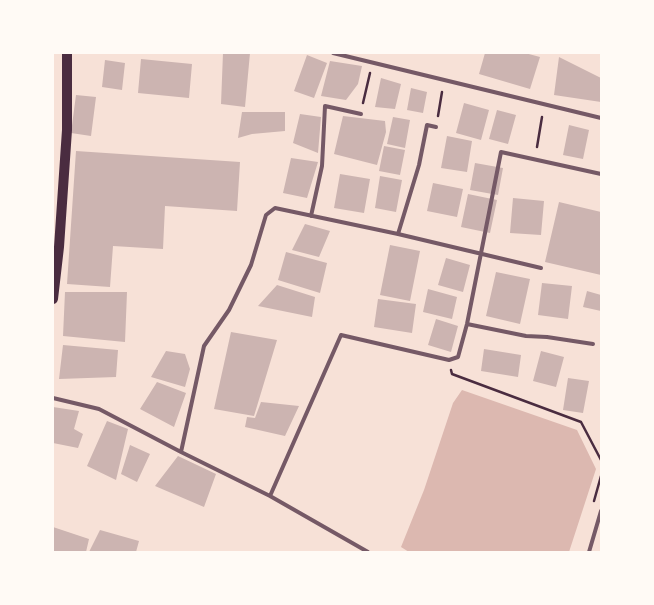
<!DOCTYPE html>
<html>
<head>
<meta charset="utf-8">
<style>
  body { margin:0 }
  #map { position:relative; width:654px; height:605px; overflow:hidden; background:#f7e1d7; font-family:Manrope,sans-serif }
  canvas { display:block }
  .frame { position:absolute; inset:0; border:54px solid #fffaf5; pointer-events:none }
</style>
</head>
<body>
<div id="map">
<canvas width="654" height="605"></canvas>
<div class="frame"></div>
</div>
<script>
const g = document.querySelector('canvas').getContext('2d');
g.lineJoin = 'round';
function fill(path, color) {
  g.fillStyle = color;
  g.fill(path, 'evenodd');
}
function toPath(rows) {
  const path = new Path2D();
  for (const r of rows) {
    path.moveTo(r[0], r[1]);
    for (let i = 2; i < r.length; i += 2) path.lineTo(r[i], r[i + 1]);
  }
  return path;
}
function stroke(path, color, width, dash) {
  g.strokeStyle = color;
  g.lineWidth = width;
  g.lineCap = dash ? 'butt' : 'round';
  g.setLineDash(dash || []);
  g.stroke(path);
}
fill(toPath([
  [462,390,577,430,596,469,569,552,409,552,401,547,424,490,453,403]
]), '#dcb8b0');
fill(toPath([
  [223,53,250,53,245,107,221,104],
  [485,53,525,53,540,57,530,89,479,74],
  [307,55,327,63,314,98,294,91],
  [559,57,601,78,601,102,554,95],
  [141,59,192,64,189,98,138,93],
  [105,60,125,63,122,90,102,87],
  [330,61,362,66,358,84,346,100,321,96],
  [381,78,401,84,395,109,375,107],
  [411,88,427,92,423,113,407,110],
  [76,95,96,97,91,136,71,133],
  [464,103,489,110,481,140,456,133],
  [497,110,516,115,508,144,489,139],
  [242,112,285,112,285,131,252,134,238,138],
  [300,114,321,117,318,153,293,143],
  [343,116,385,121,386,132,377,165,334,154],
  [393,117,410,120,405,148,387,144],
  [569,125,589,130,583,159,563,155],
  [447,136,472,141,467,172,441,168],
  [384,146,405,150,400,175,379,171],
  [76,151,240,162,237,211,165,206,163,249,113,246,110,287,67,284],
  [291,158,318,162,307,198,283,193],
  [475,163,503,168,498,195,470,190],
  [340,174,370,179,364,213,334,208],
  [380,176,402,180,396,212,375,208],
  [433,183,463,189,457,217,427,211],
  [468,194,497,200,490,233,461,227],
  [513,198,544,201,541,235,510,233],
  [559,202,601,212,601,275,545,262],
  [305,224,330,231,319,257,292,250],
  [390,245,420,251,410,301,380,295],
  [286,252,327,263,320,293,278,280],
  [446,258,470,265,463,292,438,285],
  [496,272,530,279,520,324,486,316],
  [542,283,572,286,568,319,538,315],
  [277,285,315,297,312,317,258,306],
  [428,289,457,297,452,319,423,312],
  [587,291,601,295,601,311,583,307],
  [65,292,127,292,125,342,63,336],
  [378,299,416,304,412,333,374,327],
  [436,319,458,326,451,352,428,345],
  [231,332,277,340,254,416,214,409],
  [63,345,118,350,116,377,59,379],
  [484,349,521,355,518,377,481,371],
  [166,351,185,354,190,369,185,387,151,377],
  [541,351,564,357,556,387,533,381],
  [568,378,589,381,583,413,563,410],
  [157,382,186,393,174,427,140,409],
  [261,402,299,406,285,436,245,427,247,417,255,418],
  [53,407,79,411,74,429,83,434,78,448,53,443],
  [107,421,128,429,116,480,87,466],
  [130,445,150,454,137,482,121,474],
  [178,456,216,474,204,507,155,486],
  [53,527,89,539,86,552,53,552],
  [100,530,139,541,136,552,89,552]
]), '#ccb4b1');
stroke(toPath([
  [363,103,370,73],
  [438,116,442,92],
  [537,147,542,117],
  [451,370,452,374,581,422,601,460],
  [594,501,601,476]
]), '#4a2c40', 2.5);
stroke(toPath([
  [333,53,601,118],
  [311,216,322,166,325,106,361,114],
  [398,234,419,165,427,125,436,127],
  [467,324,526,336,547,337,593,344],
  [53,398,99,409,181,452,270,496,368,552],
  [181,452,204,346,229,310,251,265,266,215,275,208,398,234,541,268],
  [270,496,341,335,449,360,458,357,467,324,501,152,601,174],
  [589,552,601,511]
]), '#755966', 4);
stroke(toPath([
  [53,299,59,247,67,130,67,53]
]), '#4a2c40', 10);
</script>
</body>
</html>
